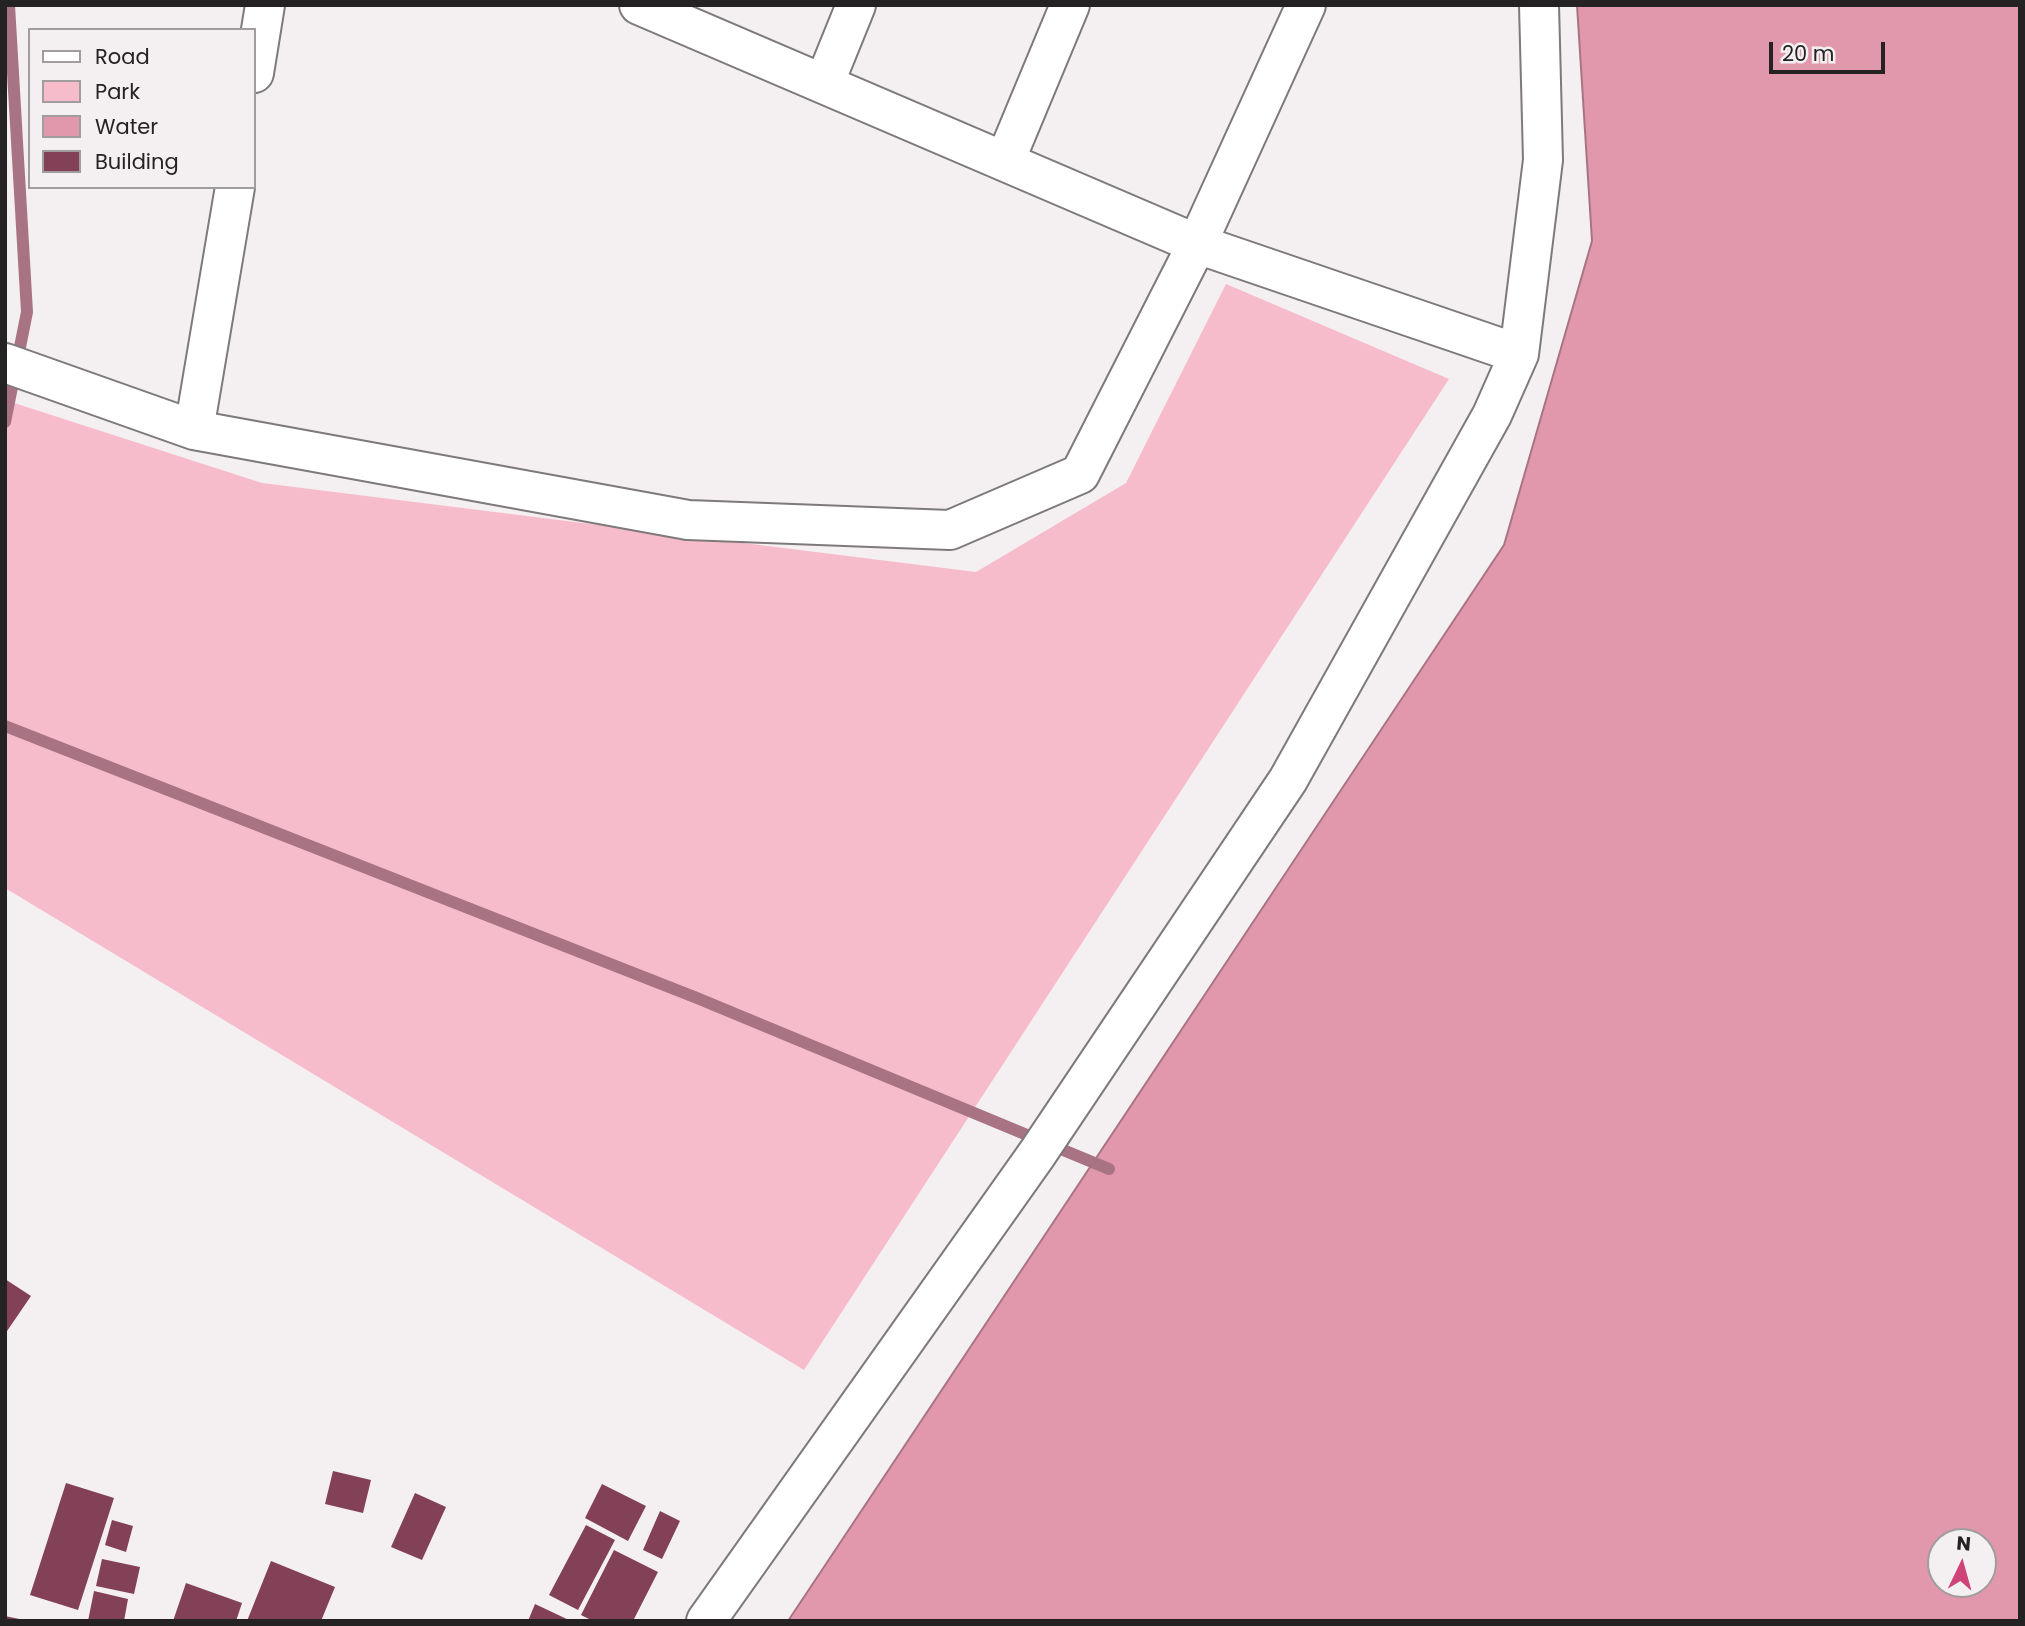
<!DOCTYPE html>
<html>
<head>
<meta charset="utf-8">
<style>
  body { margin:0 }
  #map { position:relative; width:2025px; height:1626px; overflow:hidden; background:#f4eff0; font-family:Poppins,sans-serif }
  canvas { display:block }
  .frame { position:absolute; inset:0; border:7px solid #242223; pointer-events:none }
  .legend { position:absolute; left:28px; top:28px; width:228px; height:161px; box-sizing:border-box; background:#f4eff0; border:2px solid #a19d9e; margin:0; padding:9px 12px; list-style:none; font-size:21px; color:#242223 }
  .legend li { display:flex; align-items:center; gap:14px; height:35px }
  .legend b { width:35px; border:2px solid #a19d9e }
  .north { position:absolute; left:1927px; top:1528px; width:70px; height:70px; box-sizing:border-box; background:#f4eff0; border:2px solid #a19d9e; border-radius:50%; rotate:5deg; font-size:19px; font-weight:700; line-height:28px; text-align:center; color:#242223 }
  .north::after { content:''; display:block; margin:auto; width:24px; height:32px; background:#cf4478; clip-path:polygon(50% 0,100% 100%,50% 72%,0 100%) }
  .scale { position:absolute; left:1769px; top:42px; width:116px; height:32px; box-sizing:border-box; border:4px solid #242223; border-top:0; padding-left:9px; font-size:21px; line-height:24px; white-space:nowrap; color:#242223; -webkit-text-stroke:5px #f4eff0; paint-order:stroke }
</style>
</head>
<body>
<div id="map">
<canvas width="2025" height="1626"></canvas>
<div class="frame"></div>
<ul class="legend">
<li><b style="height:9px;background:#fff"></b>Road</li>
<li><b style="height:19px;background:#f7bccc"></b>Park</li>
<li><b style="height:19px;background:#e197ac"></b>Water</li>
<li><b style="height:19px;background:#824156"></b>Building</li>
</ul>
<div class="north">N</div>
<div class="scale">20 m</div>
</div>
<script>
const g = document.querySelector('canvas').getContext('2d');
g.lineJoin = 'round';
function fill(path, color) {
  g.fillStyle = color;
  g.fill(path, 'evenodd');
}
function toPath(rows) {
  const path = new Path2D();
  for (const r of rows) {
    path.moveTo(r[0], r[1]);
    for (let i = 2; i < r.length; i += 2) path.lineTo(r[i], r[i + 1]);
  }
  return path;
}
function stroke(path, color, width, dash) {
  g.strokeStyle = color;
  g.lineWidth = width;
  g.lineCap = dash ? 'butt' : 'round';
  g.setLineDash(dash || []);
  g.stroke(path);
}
fill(toPath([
  [1226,284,1449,379,804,1370,5,888,5,400,262,483,976,572,1126,483]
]), '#f7bccc');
const water = toPath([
  [1577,5,2020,5,2020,1621,788,1621,1504,545,1592,241,1577,5],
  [1941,1542,1983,1542,1983,1584,1941,1584,1941,1542]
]);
fill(water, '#e197ac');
stroke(water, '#a87483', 2);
stroke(toPath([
  [5,422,27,312,9,5],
  [5,726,697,998,1109,1169]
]), '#a87483', 12);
fill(toPath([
  [5,1279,31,1296,5,1334],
  [333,1471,371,1480,363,1513,325,1504],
  [66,1483,114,1498,78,1610,30,1595],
  [602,1484,646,1506,628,1541,585,1518],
  [415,1493,446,1507,422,1560,391,1547],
  [660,1511,680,1521,662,1559,643,1550],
  [112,1520,133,1526,126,1552,105,1545],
  [586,1525,615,1540,578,1610,549,1595],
  [614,1550,658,1572,633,1621,593,1621,581,1615],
  [102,1559,140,1567,134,1594,96,1586],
  [271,1561,335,1587,321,1621,247,1621],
  [186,1583,242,1603,236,1621,173,1621],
  [94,1591,128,1599,124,1621,88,1621],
  [535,1604,571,1621,528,1621],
  [5,1616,24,1620,24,1621,5,1621]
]), '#824156');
const minor = toPath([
  [639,5,1197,244,1519,354],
  [254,73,265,5],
  [824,84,856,5],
  [1005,161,1070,5],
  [5,363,194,430,688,520,950,530,1080,474,1197,244,1306,5],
  [194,430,235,187],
  [706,1621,1037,1154,1288,780,1492,415,1519,354,1543,160,1539,5]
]);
stroke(minor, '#7e797a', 42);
stroke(minor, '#fff', 38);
</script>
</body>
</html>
